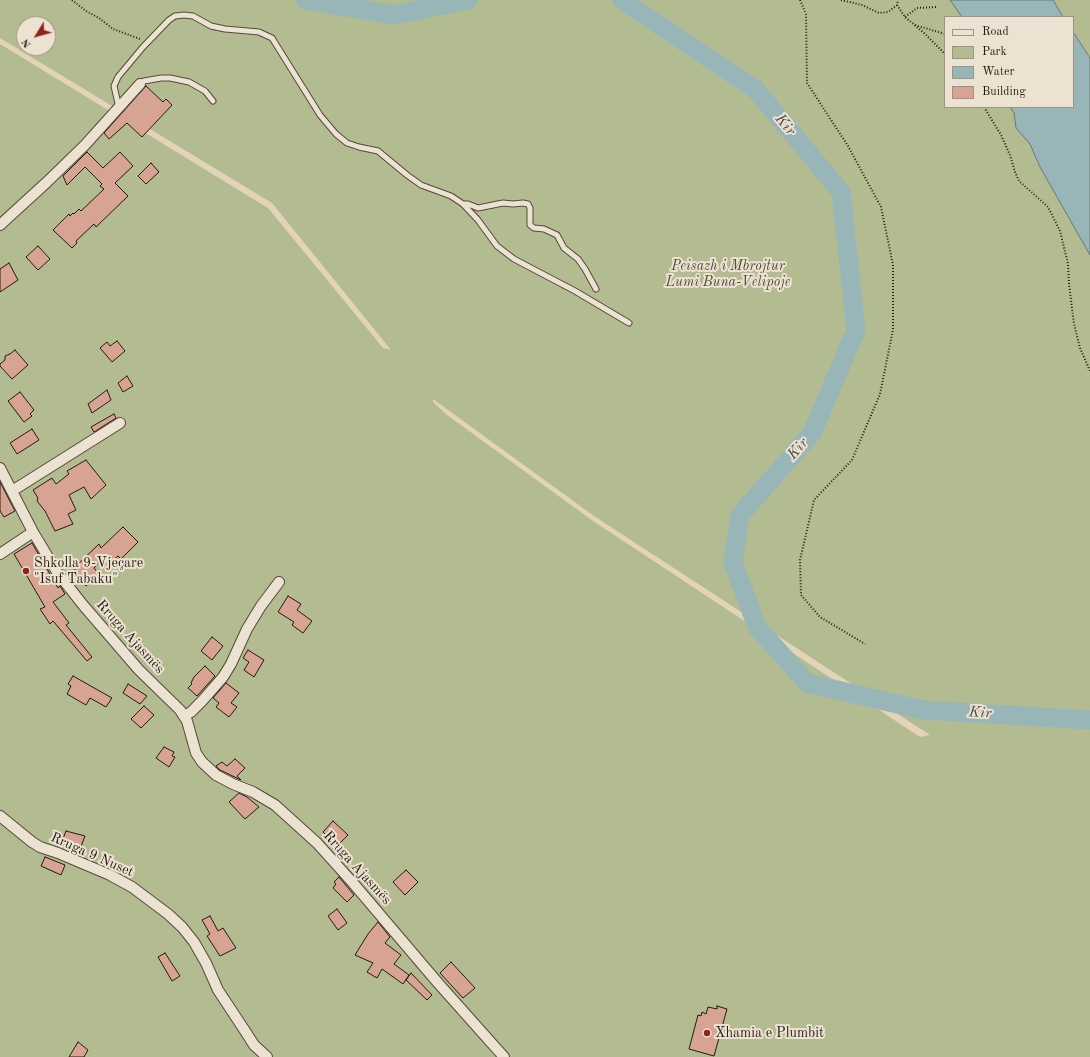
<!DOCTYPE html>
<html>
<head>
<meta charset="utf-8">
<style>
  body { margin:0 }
  #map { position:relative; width:1090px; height:1057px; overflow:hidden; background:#e2d3b9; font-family:"Old Standard TT",serif }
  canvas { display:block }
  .legend { position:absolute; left:944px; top:16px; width:130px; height:92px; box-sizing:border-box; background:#ece2d2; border:1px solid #9e9284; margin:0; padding:5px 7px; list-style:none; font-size:12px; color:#281a10 }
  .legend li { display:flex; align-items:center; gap:8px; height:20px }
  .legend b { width:20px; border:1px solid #9e9284 }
  .north { position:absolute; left:16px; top:16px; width:40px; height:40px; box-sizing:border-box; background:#ece2d2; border:1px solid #9e9284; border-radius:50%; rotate:233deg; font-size:11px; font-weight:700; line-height:16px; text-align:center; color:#281a10 }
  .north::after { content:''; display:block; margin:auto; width:14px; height:18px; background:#8f2418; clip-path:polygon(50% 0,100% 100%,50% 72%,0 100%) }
</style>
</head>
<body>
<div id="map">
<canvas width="1090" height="1057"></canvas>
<ul class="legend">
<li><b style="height:5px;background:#ece2d2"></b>Road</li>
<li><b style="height:11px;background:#b2bc90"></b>Park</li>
<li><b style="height:11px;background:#98b6b8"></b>Water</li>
<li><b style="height:11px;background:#d7a392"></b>Building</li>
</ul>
<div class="north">N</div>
</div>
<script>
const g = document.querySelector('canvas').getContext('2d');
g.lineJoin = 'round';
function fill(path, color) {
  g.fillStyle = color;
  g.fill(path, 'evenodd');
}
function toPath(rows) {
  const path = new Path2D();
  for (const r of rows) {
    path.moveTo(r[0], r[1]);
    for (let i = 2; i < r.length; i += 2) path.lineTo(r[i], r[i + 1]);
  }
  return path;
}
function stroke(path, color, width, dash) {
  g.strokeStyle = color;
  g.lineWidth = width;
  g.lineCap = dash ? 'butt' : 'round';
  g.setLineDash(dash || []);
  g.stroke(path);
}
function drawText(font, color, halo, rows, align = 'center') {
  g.font = font + ' "Old Standard TT",serif';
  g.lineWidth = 4;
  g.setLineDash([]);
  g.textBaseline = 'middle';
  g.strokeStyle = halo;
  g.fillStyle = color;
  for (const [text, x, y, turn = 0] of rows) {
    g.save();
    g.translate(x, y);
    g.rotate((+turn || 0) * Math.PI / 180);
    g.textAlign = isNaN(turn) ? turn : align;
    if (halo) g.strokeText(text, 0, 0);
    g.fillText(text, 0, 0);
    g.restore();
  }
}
fill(toPath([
  [0,0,1090,0,1090,1057,0,1057,0,44,268,208,383,348,391,350,272,203,0,38],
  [945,17,1073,17,1073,107,945,107],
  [24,24,48,24,48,48,24,48],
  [433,399,594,516,930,735,920,737,593,521,447,415,433,402]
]), '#b2bc90');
const water = toPath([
  [950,0,1053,0,1063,17,962,17,950,0],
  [1073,32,1090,58,1090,255,1040,167,1030,144,1016,128,1014,113,1010,107,1073,107,1073,32]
]);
fill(water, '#98b6b8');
stroke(water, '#6b7875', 1);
stroke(toPath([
  [305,0,394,15,468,0],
  [622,0,755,89,841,192,856,330,812,433,740,515,733,562,757,627,807,683,923,710,1090,720]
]), '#98b6b8', 19);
const building = toPath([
  [146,86,163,102,166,99,172,105,142,137,127,123,109,139,104,133,146,86],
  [87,152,103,168,120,152,133,166,115,183,128,196,96,227,94,224,76,241,77,243,72,248,53,230,69,214,70,216,73,213,74,214,79,209,81,211,104,189,100,186,102,184,85,167,67,185,63,176,87,152],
  [151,163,159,172,146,184,138,176,151,163],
  [38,246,50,259,38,270,26,257,38,246],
  [9,263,18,280,0,292,0,269,9,263],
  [117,341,125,351,112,362,100,348,107,342,110,346,117,341],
  [15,350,28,365,12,379,0,366,0,364,5,360,5,356,10,354,15,350],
  [127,376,133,386,123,392,118,383,127,376],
  [107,390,111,400,92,413,88,404,107,390],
  [20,392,34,410,30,414,32,416,24,422,8,401,20,392],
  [114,414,116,418,94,432,91,427,114,414],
  [32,429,39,440,17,454,10,443,32,429],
  [86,460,106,485,91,499,84,487,69,495,76,510,68,514,73,524,55,531,45,511,37,501,38,498,33,490,52,478,56,484,69,474,67,471,86,460],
  [0,482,15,511,4,517,0,511,0,482],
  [123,527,138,542,121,559,118,556,110,563,105,556,94,568,99,574,86,586,74,568,99,544,101,548,123,527],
  [32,543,58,588,60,586,65,594,53,602,69,623,66,625,92,657,87,661,53,621,50,624,40,609,45,607,14,554,32,543],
  [288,596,301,604,297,610,312,621,303,633,292,625,294,622,278,612,288,596],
  [212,637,223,646,212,660,201,651,212,637],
  [248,650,264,660,254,677,244,670,249,662,243,658,248,650],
  [205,666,215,676,197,696,188,688,192,684,191,683,194,677,205,666],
  [73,676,112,698,106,707,90,698,86,705,67,694,71,686,68,684,73,676],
  [226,683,239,693,231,703,237,707,229,717,216,707,219,703,213,698,226,683],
  [128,684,147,696,140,704,123,693,128,684],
  [144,706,154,715,141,728,131,719,144,706],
  [164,747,174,752,172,756,175,757,169,767,156,758,164,747],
  [235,759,245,768,237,776,241,780,220,770,216,766,222,762,227,766,235,759],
  [239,793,247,797,259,807,245,819,229,802,239,793],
  [333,821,348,835,339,844,335,840,333,842,323,832,333,821],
  [66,831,85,836,80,849,61,844,66,831],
  [45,857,65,865,61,875,41,866,45,857],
  [406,870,418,882,405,895,393,882,406,870],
  [339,877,354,895,347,902,333,888,336,884,334,882,339,877],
  [337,909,347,923,338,930,328,916,337,909],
  [210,916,218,931,223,928,236,948,220,956,207,936,210,934,202,920,210,916],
  [378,922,390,937,385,943,401,955,394,964,409,975,403,984,382,969,377,978,367,972,373,963,355,955,368,934,378,922],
  [165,953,180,976,172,981,158,957,165,953],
  [451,962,475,988,463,998,440,973,451,962],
  [411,973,432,995,427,1000,406,980,411,973],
  [717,1006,727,1009,714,1056,689,1049,698,1015,701,1016,702,1012,706,1014,708,1007,717,1009,717,1006],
  [78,1042,88,1050,84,1057,69,1057,78,1042]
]);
fill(building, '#d7a392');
stroke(building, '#281a10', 1);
const service = toPath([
  [140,84,144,81,161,78,170,78,189,82,205,91,213,101],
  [119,108,114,86,118,77,143,47,169,20,175,16,184,15,193,16,211,26,225,29,259,32,272,38,320,115,336,134,347,143,359,147,378,151,407,175,421,185,451,196,463,204,478,220,497,246,514,259,575,291,629,323],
  [463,204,468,204,478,208,503,203,513,204,523,203,528,204,530,208,530,225,534,228,544,229,557,235,564,248,578,259,585,269,596,289]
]);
const minor = toPath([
  [0,225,47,182,85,145,140,84],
  [0,468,33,532,57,572,83,605,139,670,180,710,187,721,196,753,202,762,216,775,233,784,253,792,275,805,317,843,353,883,438,983,504,1057],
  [12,491,120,423],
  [0,554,33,532],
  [184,716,191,712,202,701,223,677,231,664,247,629,261,606,279,582],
  [0,816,32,842,40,847,58,853,110,875,132,887,168,914,182,927,194,942,206,963,218,990,247,1034,254,1045,267,1057]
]);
stroke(service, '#56483a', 7);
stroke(minor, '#56483a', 12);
stroke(toPath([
  [72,0,86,11,99,18,113,29,140,39],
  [800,0,806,14,807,83,848,146,881,207,893,265,893,330,880,394,852,460,814,500,800,560,801,595,820,617,865,644],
  [841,0,862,5,879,13,888,12,897,5,898,0],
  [897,5,905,17,923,32,945,54],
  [905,17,917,8,937,7],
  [915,25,945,34],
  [984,107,1001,135,1010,155,1015,172,1019,181,1048,207,1060,231,1068,264,1069,284,1074,324,1080,348,1090,371]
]), '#281a10', 2, [1, 2]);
stroke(service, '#ece2d2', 5);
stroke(minor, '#ece2d2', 10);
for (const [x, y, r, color] of [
  [26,571,4,"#8f2418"],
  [707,1033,4,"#8f2418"]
]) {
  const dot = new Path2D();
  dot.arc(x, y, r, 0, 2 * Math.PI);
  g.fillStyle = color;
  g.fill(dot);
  stroke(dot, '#ece2d2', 1.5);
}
drawText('italic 14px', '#514b36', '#ece2d2', [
  ["Peisazh i Mbrojtur",728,266],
  ["Lumi Buna-Velipoje",728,282]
]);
drawText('14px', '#281a10', '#ece2d2', [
  ["Shkolla 9-Vjeçare",34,563],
  ["\"Isuf Tabaku\"",34,579],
  ["Xhamia e Plumbit",715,1033]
], 'left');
drawText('14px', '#281a10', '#ece2d2', [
  ["Rruga Ajasmës",130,637,48],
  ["Rruga 9 Nuset",92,855,24],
  ["Rruga Ajasmës",357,868,48]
]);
drawText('italic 15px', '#4a4942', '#ece2d2', [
  ["Kir",785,125,50],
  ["Kir",798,449,-49],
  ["Kir",980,713,3]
]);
</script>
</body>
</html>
